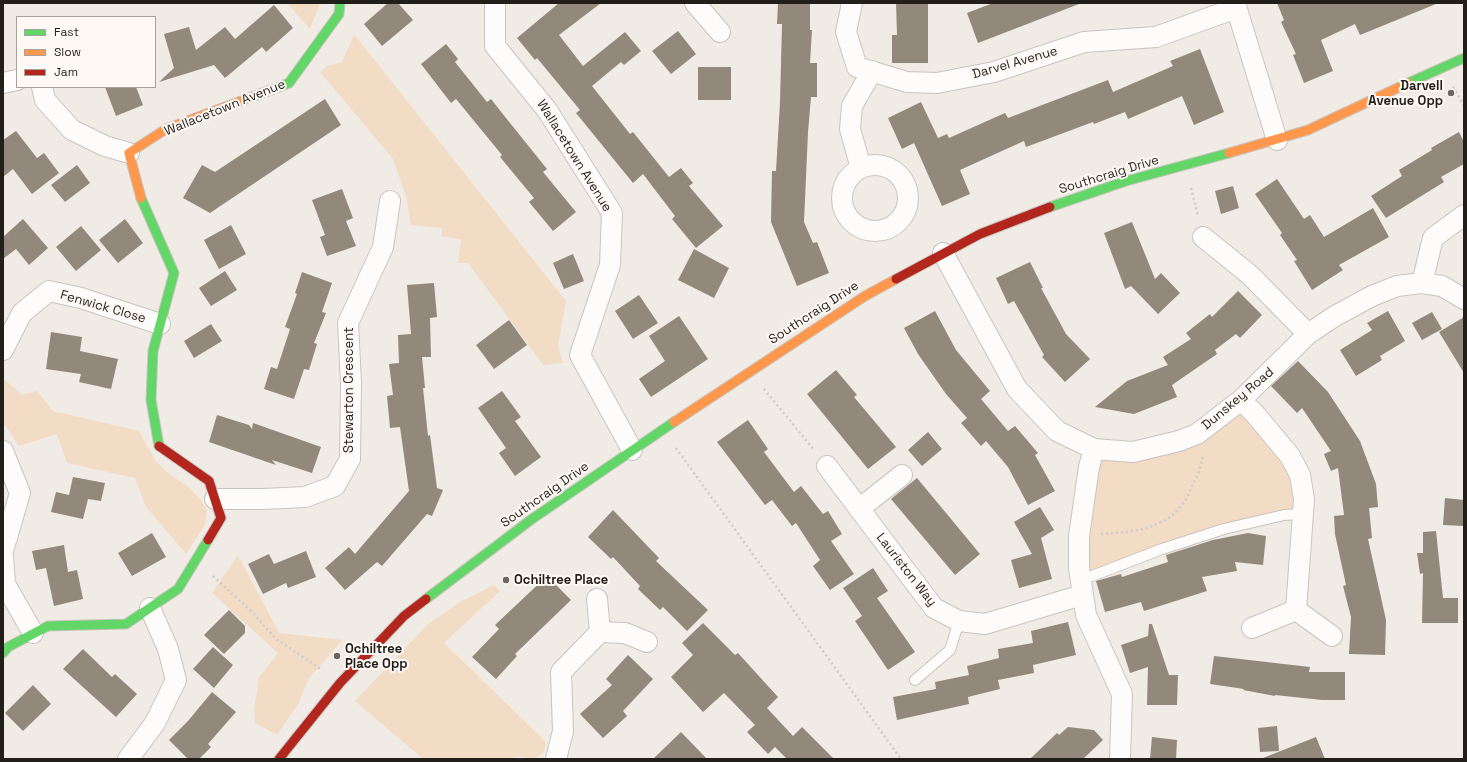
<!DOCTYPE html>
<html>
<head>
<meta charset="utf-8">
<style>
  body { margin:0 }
  #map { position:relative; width:1467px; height:762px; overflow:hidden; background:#f1ebe5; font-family:"Space Grotesk",sans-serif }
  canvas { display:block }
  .frame { position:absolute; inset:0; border:4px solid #221f1b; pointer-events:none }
  .legend { position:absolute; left:16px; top:16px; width:140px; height:72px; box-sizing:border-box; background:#fef9f5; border:1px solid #a6a29e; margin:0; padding:5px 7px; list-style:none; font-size:12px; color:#221f1b }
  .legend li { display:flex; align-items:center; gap:8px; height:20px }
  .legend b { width:20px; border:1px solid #a6a29e }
</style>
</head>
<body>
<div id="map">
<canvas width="1467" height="762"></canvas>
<div class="frame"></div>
<ul class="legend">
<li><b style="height:5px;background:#63d668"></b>Fast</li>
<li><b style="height:5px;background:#ff974d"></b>Slow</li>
<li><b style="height:5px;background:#b3261e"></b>Jam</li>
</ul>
</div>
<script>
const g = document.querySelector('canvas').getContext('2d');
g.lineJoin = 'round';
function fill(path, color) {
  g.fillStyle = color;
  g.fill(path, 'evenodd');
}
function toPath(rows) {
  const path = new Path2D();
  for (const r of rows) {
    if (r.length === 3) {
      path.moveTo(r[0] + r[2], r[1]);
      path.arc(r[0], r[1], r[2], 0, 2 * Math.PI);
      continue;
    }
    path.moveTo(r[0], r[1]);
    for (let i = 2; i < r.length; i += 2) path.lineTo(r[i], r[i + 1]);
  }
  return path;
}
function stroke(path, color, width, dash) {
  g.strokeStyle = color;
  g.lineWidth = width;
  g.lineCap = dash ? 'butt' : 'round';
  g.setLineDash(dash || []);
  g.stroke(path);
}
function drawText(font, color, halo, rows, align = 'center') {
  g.font = font + ' "Space Grotesk",sans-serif';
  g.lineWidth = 4;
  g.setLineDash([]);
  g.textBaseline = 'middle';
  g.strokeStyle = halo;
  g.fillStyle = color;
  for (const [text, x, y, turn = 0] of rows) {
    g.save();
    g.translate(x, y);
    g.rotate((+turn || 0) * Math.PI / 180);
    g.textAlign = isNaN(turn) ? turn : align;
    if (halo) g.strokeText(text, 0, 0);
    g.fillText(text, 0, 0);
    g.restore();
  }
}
fill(toPath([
  [287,3,320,3,310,29],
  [354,34,566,301,558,347,563,363,543,365,468,263,458,263,461,240,442,236,442,228,411,225,406,196,393,159,320,72,327,66,342,62],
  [5,380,22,395,37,391,53,411,139,431,155,460,168,473,190,488,201,500,207,511,205,525,186,554,146,507,135,478,67,463,57,434,19,446,3,422,3,381],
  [1240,404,1287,457,1299,511,1083,575,1097,452,1135,455],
  [238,555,279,633,343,640,309,678,298,704,277,735,255,723,254,710,259,677,278,653,212,593],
  [494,585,500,591,444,643,546,742,544,752,534,759,519,756,506,759,423,759,355,701,427,625,460,602]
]), '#f3dcc6');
fill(toPath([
  [388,3,398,3,413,20,382,46,364,24],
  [559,3,601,3,559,35,583,66,625,32,641,51,624,65,621,62,592,86,630,134,633,132,669,177,681,168,693,183,689,186,723,226,696,248,672,219,675,216,643,174,633,183,576,113,580,110,537,58,535,60,517,38],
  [778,3,810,3,810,30,812,30,810,63,817,63,817,97,811,97,808,132,804,222,813,243,817,242,829,273,797,286,771,222,772,171,776,171,780,102,782,24,777,24],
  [896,3,928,3,928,63,892,63,892,35,897,35],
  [993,3,1079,3,1079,4,978,43,967,13],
  [1277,3,1436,3,1436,4,1360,35,1355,24,1321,40,1333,71,1304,83,1293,55,1296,54,1281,22,1284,20],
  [274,5,293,28,266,52,262,47,225,78,214,65,159,82,174,68,164,34,189,27,196,50,225,27,235,39],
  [678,31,696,54,671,74,652,51],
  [446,44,458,59,455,62,487,102,491,99,502,113,547,169,543,172,576,212,553,231,529,202,534,198,500,157,502,155,456,99,451,103,421,64],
  [1200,49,1224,112,1194,125,1182,96,1128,119,1125,112,1094,124,1093,122,1026,147,1024,141,960,170,970,194,942,206,914,143,902,149,888,118,921,102,938,138,947,134,949,138,1005,113,1008,118,1108,80,1113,92,1173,66,1170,61],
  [698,67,731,67,731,100,698,100],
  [105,87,136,87,143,105,116,116],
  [325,99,341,125,210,213,183,198,202,165,215,172],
  [16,131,37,158,44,153,59,173,32,194,13,169,3,177,3,140],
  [1459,132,1464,142,1464,164,1441,177,1444,182,1386,218,1371,196,1402,176,1399,170,1432,150,1431,148],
  [77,165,90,183,65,202,51,185],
  [1277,179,1304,219,1310,215,1324,237,1373,208,1389,237,1339,265,1343,270,1312,290,1294,261,1297,260,1280,235,1282,233,1255,194],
  [1233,186,1239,208,1221,214,1215,191],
  [342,189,353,218,346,221,356,246,327,256,320,237,325,235,312,200],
  [23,219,48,248,29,265,16,249,3,259,3,237],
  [125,219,143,243,118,263,99,240],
  [1132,222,1155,279,1161,273,1180,293,1158,314,1131,286,1125,289,1104,233],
  [231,225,246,254,219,269,204,240],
  [81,226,101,250,76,271,56,247],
  [694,249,729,268,714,298,678,280],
  [573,254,584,281,564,289,553,263],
  [1030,262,1043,288,1041,288,1066,334,1090,359,1065,382,1042,357,1044,355,1014,301,1008,304,996,278],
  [225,271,237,290,211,306,199,288],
  [302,272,332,283,322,312,326,313,314,343,317,344,309,370,304,369,294,399,264,389,271,367,277,369,290,329,285,327,297,294,295,293],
  [434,283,437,317,430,318,431,357,422,357,425,388,423,388,428,436,430,435,437,488,443,490,432,516,427,514,382,566,377,562,345,590,325,568,349,547,355,554,409,491,400,427,390,428,387,396,393,395,389,364,399,363,398,335,411,334,407,285],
  [1238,291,1262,315,1240,338,1236,334,1215,350,1217,354,1172,385,1177,397,1134,414,1095,407,1127,381,1168,365,1163,357,1191,339,1186,333,1210,314,1212,317],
  [639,295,658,323,633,339,615,311],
  [935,311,956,350,990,391,981,399,1008,431,1015,426,1038,453,1035,455,1055,491,1028,505,1008,467,986,441,981,446,961,423,967,418,946,394,918,354,904,328],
  [1388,311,1405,341,1380,356,1382,360,1356,376,1340,350,1372,330,1367,323],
  [1432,312,1442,329,1422,340,1412,323],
  [679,316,708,359,651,397,639,379,665,361,649,336],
  [1464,317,1464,373,1439,332],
  [509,320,527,345,494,369,476,345],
  [211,324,222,341,194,358,184,341],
  [51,332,82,337,80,351,118,359,111,389,79,382,81,374,46,369],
  [1298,361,1328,392,1360,441,1376,484,1378,507,1369,508,1372,538,1368,539,1386,620,1385,655,1349,654,1351,617,1343,586,1346,585,1335,534,1334,516,1344,515,1338,468,1331,471,1324,454,1331,451,1302,408,1297,413,1271,386],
  [836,370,857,395,854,397,896,447,868,469,807,394],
  [502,391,521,417,515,421,541,457,515,476,499,453,506,448,478,408],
  [217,415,249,425,252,429,253,423,321,447,312,473,272,460,276,465,209,442],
  [748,420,768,449,764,452,794,492,801,486,823,514,828,511,842,534,831,541,854,574,830,590,813,566,820,560,796,523,792,526,772,500,765,505,717,442],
  [928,432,942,449,922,466,908,450],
  [73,477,105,483,101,501,88,499,83,519,51,512,56,492,69,495],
  [917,478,980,554,955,575,891,499],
  [1445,498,1464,500,1464,526,1443,525],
  [1040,507,1054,530,1041,538,1052,579,1019,588,1011,560,1032,554,1014,522],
  [613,510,659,558,656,561,708,610,687,631,663,607,660,610,638,589,640,586,613,557,611,559,588,537],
  [1436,531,1443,598,1458,598,1458,623,1422,623,1423,573,1420,574,1417,553,1423,553,1423,532],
  [152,533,166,557,132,576,118,553],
  [1248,533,1266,536,1263,565,1235,562,1237,571,1202,577,1207,591,1144,611,1141,602,1105,612,1096,581,1121,574,1122,577,1168,562,1166,555,1213,540],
  [64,545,68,572,77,570,83,599,54,606,46,568,36,570,32,551],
  [306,551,316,577,288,588,286,583,263,594,248,564,269,554,274,564],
  [873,568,888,591,877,598,915,652,888,670,855,621,862,616,843,588],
  [547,576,571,600,515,654,517,656,496,679,472,657,499,629,495,625],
  [229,610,245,626,245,633,224,654,204,635],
  [1068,622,1076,655,1033,665,1034,673,998,680,1000,689,968,697,969,704,897,720,893,697,936,689,935,682,969,675,967,666,999,658,998,649,1033,643,1031,631],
  [703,623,735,655,738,653,778,697,767,708,793,736,802,727,834,759,787,759,775,747,768,754,747,732,755,725,724,693,703,712,671,677,693,655,682,643],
  [1149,624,1152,624,1169,675,1178,675,1177,705,1147,705,1148,667,1130,673,1121,645,1148,636],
  [213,647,233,665,214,688,193,669],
  [83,649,112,677,115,674,137,694,116,717,63,669],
  [628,655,653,679,623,711,627,716,603,738,580,714,612,685,606,679],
  [1214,656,1310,667,1309,672,1345,672,1345,700,1322,700,1275,695,1275,696,1243,690,1244,689,1210,684],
  [33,685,51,704,23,731,5,713],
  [212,692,236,712,208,744,211,747,199,759,188,759,169,740,188,721],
  [1277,726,1279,751,1260,752,1258,728],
  [1068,727,1094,730,1103,740,1083,759,1030,759,1057,733,1059,735],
  [681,732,707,759,653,759],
  [1152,737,1177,740,1176,759,1150,759],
  [1316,737,1325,759,1264,759,1263,758]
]), '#92887c');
const lane = toPath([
  [1080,579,1092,576,1162,549,1224,529,1284,515,1303,514],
  [915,680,950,650,959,621]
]);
const street = toPath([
  [495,3,495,46,547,110,612,213,610,265,580,355,632,450],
  [695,3,720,32],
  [852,3,846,32,857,67,907,82,937,83,994,72,1084,42,1156,37,1236,8],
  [1235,3,1277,140],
  [3,83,17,80],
  [42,87,45,100,72,130,105,146,129,153],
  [875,198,33],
  [861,168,850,129,852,106,872,71],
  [1203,237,1250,275,1308,334],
  [943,253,1017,389,1057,431,1094,449,1133,452,1179,441,1197,434,1241,400,1308,334,1335,316,1372,296,1397,286,1422,283,1442,286,1464,299],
  [1422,283,1433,238,1464,215],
  [3,350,22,313,49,291,81,298,160,324],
  [1241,400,1255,414,1290,456,1300,475,1304,499,1296,610,1332,636],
  [1094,449,1089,467,1079,536,1079,568,1086,615,1122,694,1120,759],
  [3,451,20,493,3,551],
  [827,466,934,608,959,621,985,624,1082,595],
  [215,499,263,499,305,497,335,486,350,459,351,383,348,323,383,247,390,201],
  [859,509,902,475],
  [3,556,5,584,33,633],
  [1252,628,1296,610],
  [600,632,625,633,647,642],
  [128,759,155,723,176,680,168,649,150,608],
  [556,759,563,731,561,672,600,632,597,599]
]);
const fast = toPath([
  [1408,83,1464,58],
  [252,97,289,83,339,14,340,3],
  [141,198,174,273,153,351,151,400,159,446],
  [1050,207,1126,181,1229,153],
  [426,599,532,519,674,422],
  [3,653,8,647,48,626,126,624,178,589,208,540]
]);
const slow = toPath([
  [1229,153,1308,130,1408,83],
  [141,198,129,153,166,129,252,97],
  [674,422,865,296,896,279]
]);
const jam = toPath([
  [896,279,980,234,1050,207],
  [159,446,209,481,221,518,208,540],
  [279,759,340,683,404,616,426,599]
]);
stroke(lane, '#c8c4bf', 12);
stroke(street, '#c8c4bf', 22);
stroke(fast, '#c8c4bf', 11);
stroke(slow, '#c8c4bf', 11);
stroke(jam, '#c8c4bf', 11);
stroke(toPath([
  [1453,87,1464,106],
  [1191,188,1198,216],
  [764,389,814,450],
  [676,448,901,759],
  [1101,534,1126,532,1148,528,1166,520,1176,512,1185,501,1199,472,1203,456],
  [213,576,251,611,275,638,322,670]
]), '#cdcbc9', 2.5, [2, 3]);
stroke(lane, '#fdfcfb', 10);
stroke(street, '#fdfcfb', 20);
stroke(fast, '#63d668', 9);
stroke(slow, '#ff974d', 9);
stroke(jam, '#b3261e', 9);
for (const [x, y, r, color] of [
  [1451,93,4,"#6a6662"],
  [506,580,4,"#6a6662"],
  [337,656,4,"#6a6662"]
]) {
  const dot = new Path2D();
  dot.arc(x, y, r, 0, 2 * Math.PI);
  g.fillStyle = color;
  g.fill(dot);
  stroke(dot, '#fef9f5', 1.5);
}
drawText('13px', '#221f1b', '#fef9f5', [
  ["Darvel Avenue",1015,63,-16],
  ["Wallacetown Avenue",225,108,-22],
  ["Wallacetown Avenue",574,156,58],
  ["Southcraig Drive",1109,175,-17],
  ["Fenwick Close",103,307,16],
  ["Southcraig Drive",814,313,-33],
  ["Stewarton Crescent",349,390,-90],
  ["Dunskey Road",1238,399,-40],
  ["Southcraig Drive",545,495,-35],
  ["Lauriston Way",906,570,52]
]);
drawText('bold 13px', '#221f1b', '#fef9f5', [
  ["Darvell",1443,86,"right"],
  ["Avenue Opp",1443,101,"right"],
  ["Ochiltree Place",514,580],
  ["Ochiltree",345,649],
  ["Place Opp",345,664]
], 'left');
</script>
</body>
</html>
